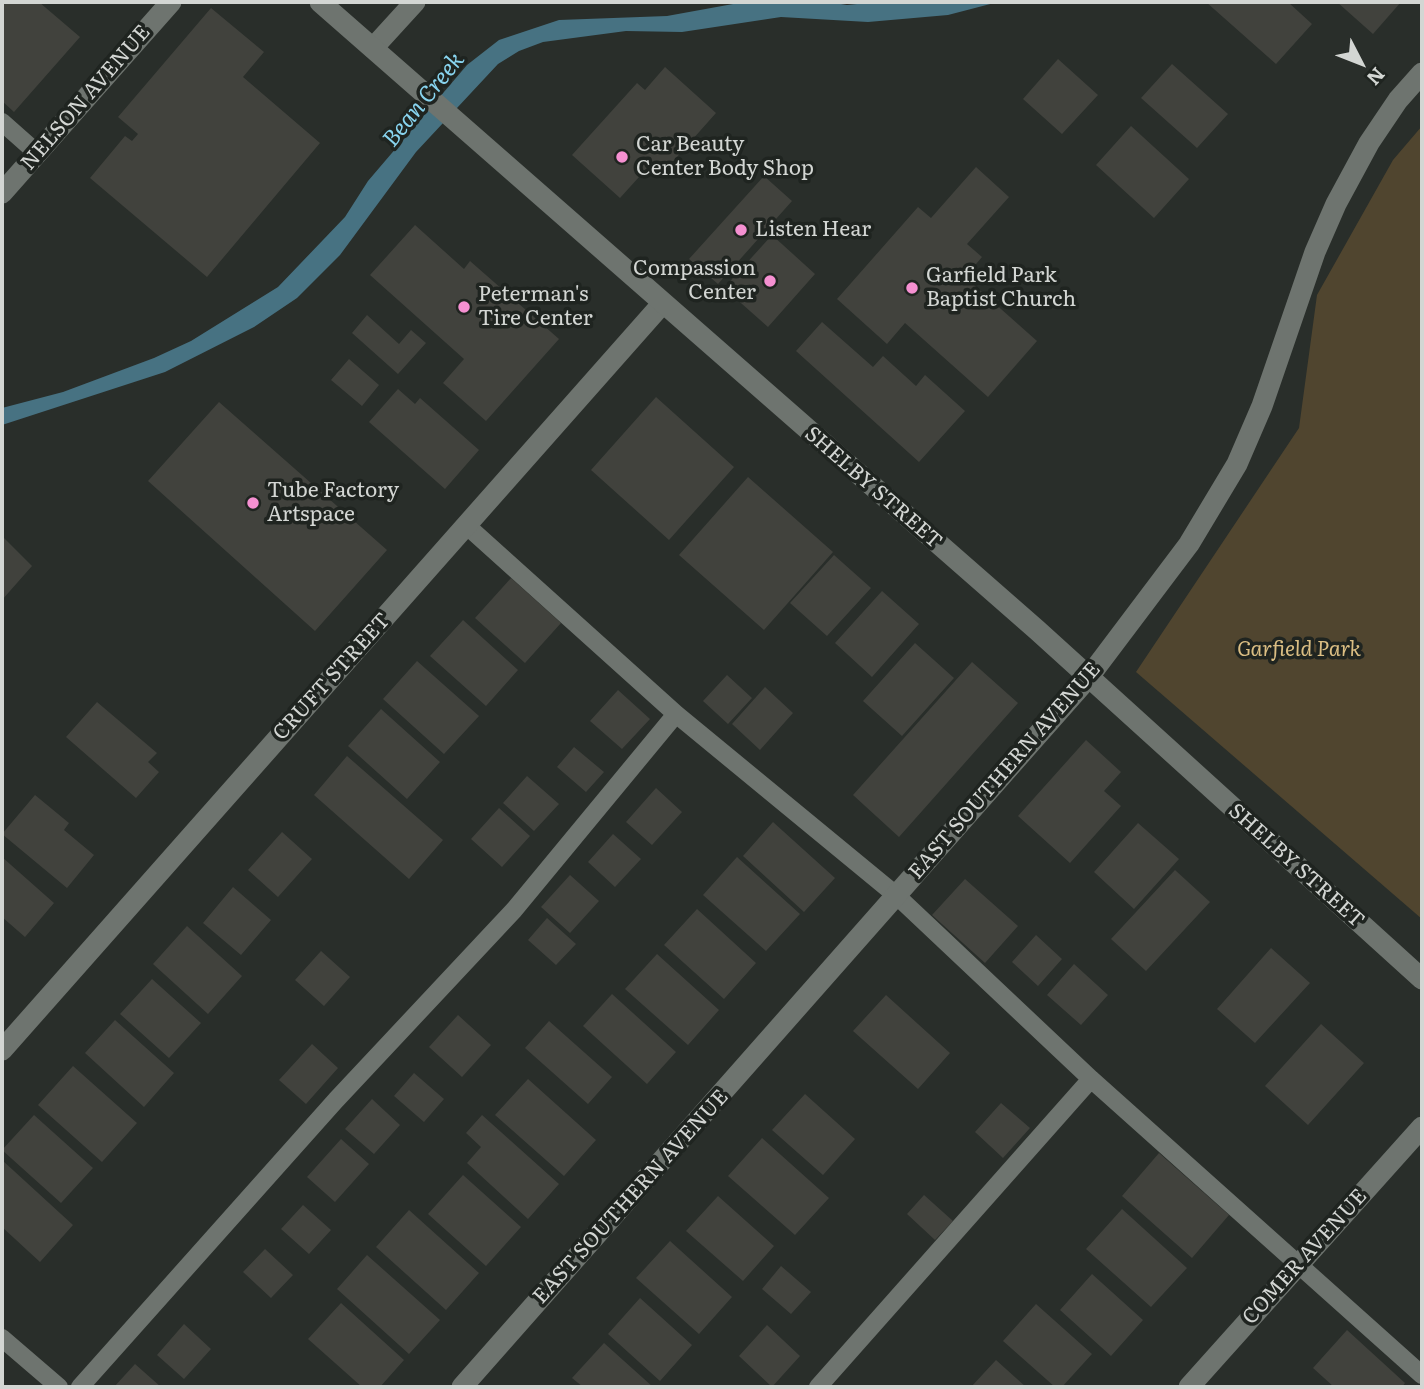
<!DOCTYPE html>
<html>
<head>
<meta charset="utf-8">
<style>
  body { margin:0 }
  #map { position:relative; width:1424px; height:1389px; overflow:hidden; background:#292e2a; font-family:Literata,serif }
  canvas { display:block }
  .frame { position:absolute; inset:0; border:4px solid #d3d6d3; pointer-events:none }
  .north { position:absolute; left:1326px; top:28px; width:70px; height:70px; -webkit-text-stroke:5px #1f2420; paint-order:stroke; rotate:132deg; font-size:19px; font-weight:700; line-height:28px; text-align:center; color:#d3d6d3 }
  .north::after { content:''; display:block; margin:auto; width:24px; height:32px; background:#d3d6d3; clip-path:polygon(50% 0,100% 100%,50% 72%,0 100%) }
</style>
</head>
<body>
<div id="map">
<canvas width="1424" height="1389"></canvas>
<div class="frame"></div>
<div class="north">N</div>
</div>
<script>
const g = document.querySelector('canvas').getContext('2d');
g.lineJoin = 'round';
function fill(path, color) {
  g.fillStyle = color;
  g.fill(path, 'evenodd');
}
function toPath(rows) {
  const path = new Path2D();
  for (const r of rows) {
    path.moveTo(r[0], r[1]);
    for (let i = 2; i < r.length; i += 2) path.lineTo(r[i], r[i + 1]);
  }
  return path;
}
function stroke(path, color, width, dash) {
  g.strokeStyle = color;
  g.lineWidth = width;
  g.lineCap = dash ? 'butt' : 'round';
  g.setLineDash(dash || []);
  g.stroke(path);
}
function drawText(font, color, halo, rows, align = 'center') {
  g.font = font + ' Literata,serif';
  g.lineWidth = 7;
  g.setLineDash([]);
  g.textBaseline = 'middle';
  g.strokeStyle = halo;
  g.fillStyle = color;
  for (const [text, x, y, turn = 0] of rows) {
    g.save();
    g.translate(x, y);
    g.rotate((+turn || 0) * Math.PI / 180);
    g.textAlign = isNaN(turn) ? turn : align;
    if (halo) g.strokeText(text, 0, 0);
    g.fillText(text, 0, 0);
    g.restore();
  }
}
fill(toPath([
  [1422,126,1422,919,1136,672,1299,428,1317,295,1393,160]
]), '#50452f');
fill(toPath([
  [744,2,829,2,847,5,877,2,998,2,948,15,868,22,781,17,682,32,626,31,543,42,519,51,498,64,416,152,340,255,297,298,254,327,165,372,2,425,2,408,63,392,154,358,191,341,278,287,345,217,368,181,467,65,499,40,559,20,667,16]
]), '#477282');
fill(toPath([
  [2,2,39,2,80,37,14,112,2,101],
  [1206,2,1288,2,1312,24,1276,64],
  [1337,2,1401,2,1373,34],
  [211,8,264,52,243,77,320,143,207,277,90,178,125,136,132,141,138,134,118,117],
  [1058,59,1098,95,1062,134,1023,99],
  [1172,64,1228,114,1197,148,1141,98],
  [665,67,716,113,660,176,649,166,620,198,572,155,637,83,645,90],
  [1131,126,1189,179,1154,218,1096,165],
  [976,167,1009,197,967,244,982,257,965,277,1037,341,988,397,905,323,887,344,837,299,918,207,931,218],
  [764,176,792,201,718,284,689,259],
  [415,225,464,269,470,261,559,339,486,421,443,383,464,359,370,275],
  [772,235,815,274,768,327,724,288],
  [367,315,399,344,411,330,426,343,398,374,352,333],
  [822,322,873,367,883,356,916,386,925,375,965,411,919,462,796,351],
  [349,359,379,385,362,406,331,380],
  [398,389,415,404,420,398,479,450,445,489,369,422],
  [656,397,734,467,669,540,591,470],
  [219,402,387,550,315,631,148,481],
  [748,477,833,552,764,630,679,555],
  [2,536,32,566,2,600],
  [834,555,871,588,827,636,790,603],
  [511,578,561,623,525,663,475,618],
  [882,591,919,624,872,677,835,643],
  [463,620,518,670,486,706,430,656],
  [915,643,954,678,902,736,863,701],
  [417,661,479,716,444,754,383,699],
  [972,662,1018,703,899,837,853,795],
  [727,675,752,698,728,724,703,701],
  [765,687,793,713,760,750,732,724],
  [618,690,650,719,622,749,590,721],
  [97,702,157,753,148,762,159,772,136,798,66,737],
  [381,709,440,762,407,799,348,746],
  [1086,740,1121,772,1104,791,1121,806,1070,863,1018,816],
  [574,747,604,772,586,792,557,767],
  [347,756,443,840,409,879,314,795],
  [527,776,559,804,534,831,503,803],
  [656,788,682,812,652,845,626,822],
  [35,795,69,823,64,830,94,855,67,888,2,834],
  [499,808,530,836,502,867,471,839],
  [773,822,835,878,804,912,743,856],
  [1138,823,1179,859,1134,909,1094,872],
  [282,832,312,859,278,897,248,870],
  [613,834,641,859,615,887,588,862],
  [2,857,54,903,25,937,2,917],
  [737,857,800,914,766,951,703,895],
  [1175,870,1210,902,1146,971,1111,939],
  [570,875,599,901,570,933,541,907],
  [965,879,1018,926,985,963,932,915],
  [233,887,271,920,241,955,203,923],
  [697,909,756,963,724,999,664,945],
  [547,918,576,944,556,965,528,940],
  [187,926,242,976,208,1014,153,964],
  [1036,935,1062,959,1038,986,1012,962],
  [1271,948,1310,983,1255,1043,1217,1009],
  [321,951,350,977,324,1006,295,980],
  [657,954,719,1010,688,1045,625,989],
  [1074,964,1108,995,1081,1025,1047,995],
  [152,979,201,1023,169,1058,120,1014],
  [612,994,676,1052,647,1084,583,1026],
  [886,995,950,1053,918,1089,853,1031],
  [458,1015,491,1045,462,1077,429,1047],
  [115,1020,174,1073,144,1107,85,1053],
  [549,1021,612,1077,588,1104,525,1048],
  [1321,1024,1364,1063,1308,1125,1265,1086],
  [312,1044,338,1068,306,1104,279,1080],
  [73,1066,137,1123,102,1162,38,1105],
  [414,1073,444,1099,424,1122,394,1096],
  [528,1079,596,1140,564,1176,495,1115],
  [805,1094,855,1139,823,1175,772,1130],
  [372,1099,400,1125,374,1154,345,1129],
  [1001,1103,1030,1128,1003,1158,975,1132],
  [34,1115,93,1168,61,1203,2,1150],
  [482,1115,559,1184,528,1219,467,1163,481,1147,466,1133],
  [762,1138,829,1198,795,1235,728,1176],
  [341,1139,369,1164,335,1202,307,1177],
  [1159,1153,1229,1215,1192,1258,1122,1196],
  [2,1160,73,1225,40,1262,2,1227],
  [463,1175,521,1227,486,1266,428,1214],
  [924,1195,953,1221,935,1240,907,1214],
  [718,1196,774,1246,743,1281,686,1231],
  [303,1205,331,1230,309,1254,281,1229],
  [1122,1209,1187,1268,1151,1307,1086,1249],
  [409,1210,479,1273,446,1310,376,1247],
  [670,1241,732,1297,699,1334,636,1278],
  [265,1249,293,1275,271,1298,243,1272],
  [367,1255,440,1320,409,1354,337,1289],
  [781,1266,811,1292,791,1314,762,1289],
  [1092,1274,1143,1320,1111,1356,1060,1310],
  [640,1298,692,1345,660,1381,608,1334],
  [341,1303,404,1360,380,1387,362,1387,308,1339],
  [1036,1304,1092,1354,1062,1387,1055,1387,1003,1341],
  [184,1324,211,1349,184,1379,157,1355],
  [767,1325,800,1356,772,1387,739,1356],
  [1347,1330,1405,1383,1402,1387,1334,1387,1313,1368],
  [604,1343,653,1387,583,1387,572,1378],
  [996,1360,1026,1387,971,1387],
  [135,1364,161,1387,114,1387]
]), '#41423d');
stroke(toPath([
  [2,122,37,153],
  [466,525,676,714,897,896,1091,1079,1422,1375],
  [2,1338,59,1387],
  [80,1387,336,1100,514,910,676,714],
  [818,1387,1091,1079]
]), '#6e746f', 18);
stroke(toPath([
  [373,48,415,2],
  [2,193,171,2],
  [2,1050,662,304],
  [462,1387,1088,678],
  [1189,1387,1422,1127]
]), '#6e746f', 21);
stroke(toPath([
  [320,2,1037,630,1422,979],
  [1088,678,1189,544,1237,464,1262,406,1315,252,1336,204,1369,143,1398,100,1422,73]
]), '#6e746f', 21);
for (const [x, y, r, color] of [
  [622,157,7,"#f590d1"],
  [741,230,7,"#f590d1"],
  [770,281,7,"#f590d1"],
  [912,288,7,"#f590d1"],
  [464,307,7,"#f590d1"],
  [253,503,7,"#f590d1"]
]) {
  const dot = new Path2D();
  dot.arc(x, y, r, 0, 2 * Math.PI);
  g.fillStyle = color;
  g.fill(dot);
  stroke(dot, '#1f2420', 2.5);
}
drawText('21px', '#d3d6d3', '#1f2420', [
  ["NELSON AVENUE",86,98,-49],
  ["SHELBY STREET",873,488,41],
  ["CRUFT STREET",332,677,-48],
  ["EAST SOUTHERN AVENUE",1005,771,-49],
  ["SHELBY STREET",1296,866,42],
  ["EAST SOUTHERN AVENUE",631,1197,-48],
  ["COMER AVENUE",1305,1257,-48]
]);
drawText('21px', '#d3d6d3', '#1f2420', [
  ["Car Beauty",636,145],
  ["Center Body Shop",636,169],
  ["Listen Hear",755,230],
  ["Compassion",756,269,"right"],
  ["Center",756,293,"right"],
  ["Garfield Park",926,276],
  ["Baptist Church",926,300],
  ["Peterman's",478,295],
  ["Tire Center",478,319],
  ["Tube Factory",267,491],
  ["Artspace",267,515]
], 'left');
drawText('italic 21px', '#dbbe83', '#1f2420', [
  ["Garfield Park",1299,650]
]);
drawText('italic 23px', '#88d4ef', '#1f2420', [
  ["Bean Creek",424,100,-51]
]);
</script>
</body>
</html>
